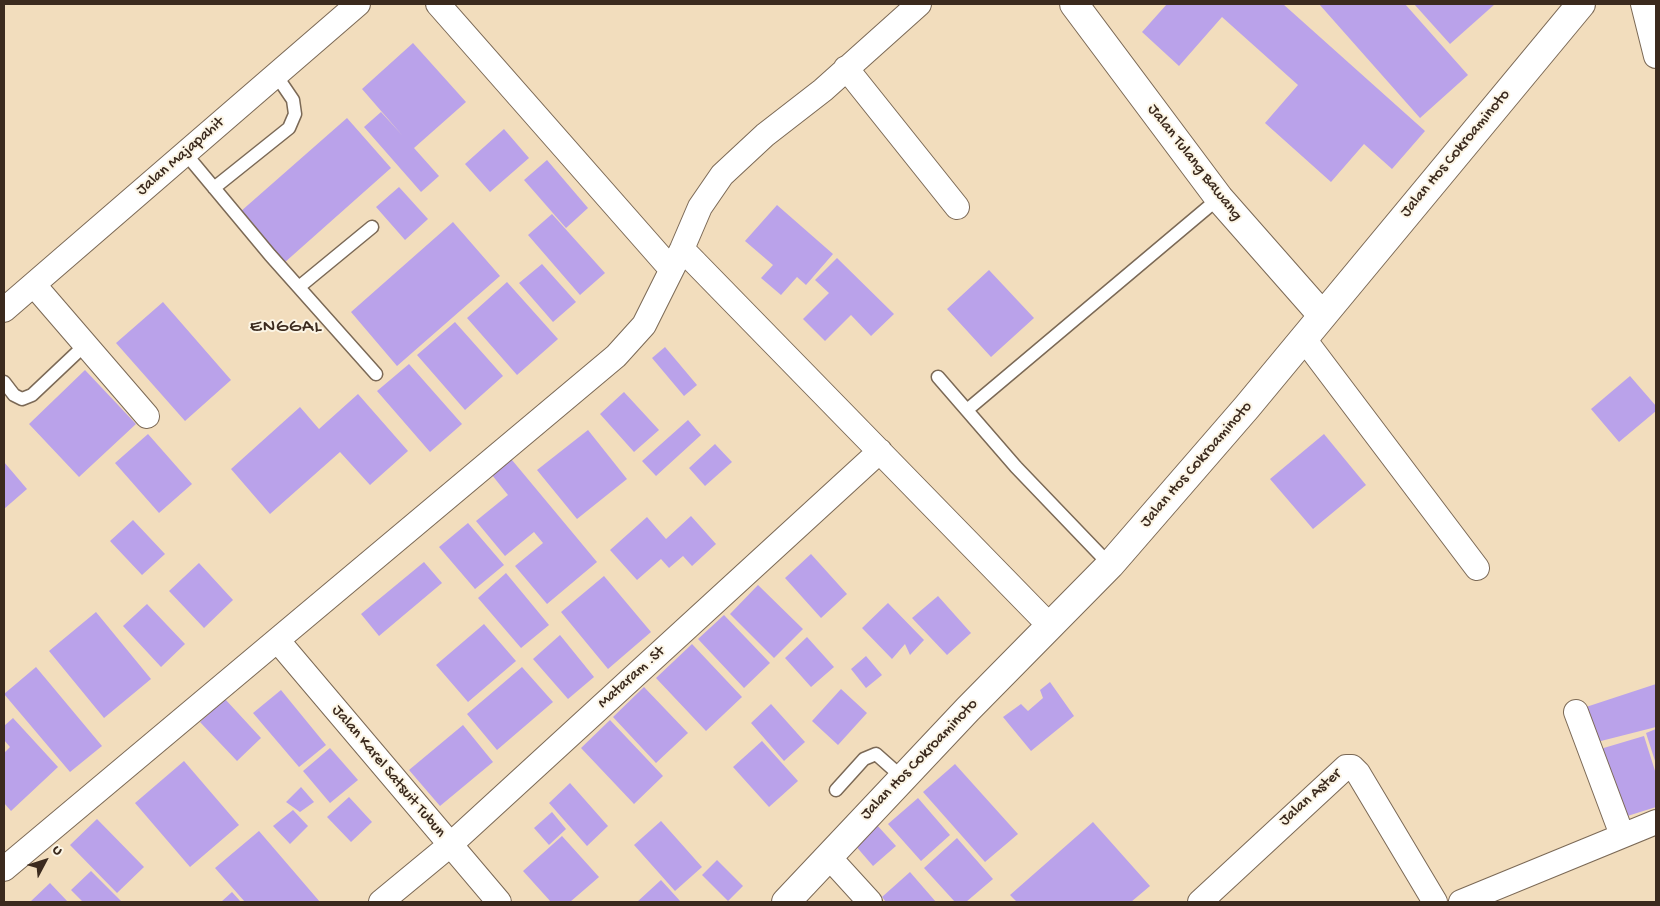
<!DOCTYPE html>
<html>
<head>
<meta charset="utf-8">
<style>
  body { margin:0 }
  #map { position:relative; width:1660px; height:906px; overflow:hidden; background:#f2ddbd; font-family:"Gochi Hand",sans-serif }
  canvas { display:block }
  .frame { position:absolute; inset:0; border:5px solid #3b2a1e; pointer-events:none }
  .north { position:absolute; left:20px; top:836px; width:50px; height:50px; -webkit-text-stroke:4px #fcf5e5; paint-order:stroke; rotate:50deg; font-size:14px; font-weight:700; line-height:20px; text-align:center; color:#3b2a1e }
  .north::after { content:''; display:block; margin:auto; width:18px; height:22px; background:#3b2a1e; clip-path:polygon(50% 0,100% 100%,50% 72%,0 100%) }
</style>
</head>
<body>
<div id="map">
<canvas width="1660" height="906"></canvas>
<div class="frame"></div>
<div class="north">U</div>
</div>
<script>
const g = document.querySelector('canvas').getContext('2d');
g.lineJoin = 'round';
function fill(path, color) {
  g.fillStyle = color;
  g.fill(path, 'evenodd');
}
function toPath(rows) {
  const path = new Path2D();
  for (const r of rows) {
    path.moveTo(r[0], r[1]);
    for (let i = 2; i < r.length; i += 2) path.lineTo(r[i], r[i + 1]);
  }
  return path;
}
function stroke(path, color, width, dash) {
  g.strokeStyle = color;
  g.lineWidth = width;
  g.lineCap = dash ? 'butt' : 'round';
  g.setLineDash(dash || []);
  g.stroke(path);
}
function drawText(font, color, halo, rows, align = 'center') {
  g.font = font + ' "Gochi Hand",sans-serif';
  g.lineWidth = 4;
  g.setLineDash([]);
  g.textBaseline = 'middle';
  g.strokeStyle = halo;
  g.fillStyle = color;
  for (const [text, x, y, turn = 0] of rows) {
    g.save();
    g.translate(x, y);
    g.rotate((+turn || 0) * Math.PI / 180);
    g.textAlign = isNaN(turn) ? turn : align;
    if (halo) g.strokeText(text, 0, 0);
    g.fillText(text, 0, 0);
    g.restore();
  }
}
fill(toPath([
  [1167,4,1283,4,1425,131,1392,169,1364,144,1331,182,1265,123,1298,85,1222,17,1179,66,1142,32],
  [1319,4,1405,4,1468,75,1420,118],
  [1414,4,1495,4,1450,44],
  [413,43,466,102,414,148,439,176,421,192,364,127,381,112,402,135,362,89],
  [347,118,391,168,284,263,240,212],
  [504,129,529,158,490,192,465,164],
  [547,160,588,208,566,228,524,180],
  [399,187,428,219,405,240,376,207],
  [777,205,833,254,806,285,797,277,781,295,761,278,773,265,745,241],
  [552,214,605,273,580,295,528,235],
  [453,222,500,276,397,366,351,312],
  [837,258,894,314,871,336,851,315,825,341,803,319,829,293,815,280],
  [542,264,576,302,553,322,519,283],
  [989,270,1034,318,991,357,947,309],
  [507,282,558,339,517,375,467,318],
  [163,302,231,380,185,421,116,343],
  [455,322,503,376,465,410,417,355],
  [665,347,697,385,684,396,652,358],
  [409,364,462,424,430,452,377,391],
  [85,370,136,424,79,477,29,424],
  [1630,376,1656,406,1656,411,1619,442,1591,409],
  [624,392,659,430,634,452,600,414],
  [358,394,408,451,370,485,340,452,270,514,231,469,300,407,319,429],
  [688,420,701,435,656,476,642,461],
  [588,430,627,479,577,519,537,470],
  [148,434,192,484,159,513,115,463],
  [1324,434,1366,485,1313,529,1270,479],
  [715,444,732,462,705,486,689,468],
  [507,454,597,562,547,604,515,566,543,543,534,532,505,556,476,521,508,495,488,470],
  [4,462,27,489,4,509],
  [691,516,716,544,692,566,683,556,669,568,661,559,637,580,610,550,647,517,666,539],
  [133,520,165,554,142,575,110,541],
  [468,523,504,565,475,589,439,547],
  [811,554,847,594,821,618,785,578],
  [424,562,442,583,379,636,361,614],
  [199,563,233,600,204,628,169,591],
  [506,573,549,625,521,648,478,598],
  [604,576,651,632,608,669,561,612],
  [758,585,803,629,774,658,730,614],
  [938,596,971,633,947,655,912,618],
  [888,603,924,640,910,655,905,644,892,659,862,628],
  [147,604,185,644,161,667,123,626],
  [96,612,151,679,104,718,49,651],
  [724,615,770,663,744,688,698,639],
  [484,624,516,661,468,702,436,665],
  [560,635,594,677,568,699,533,659],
  [807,637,834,667,811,687,785,658],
  [692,644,742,697,706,731,656,678],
  [866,656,882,675,866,688,851,669],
  [36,667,102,746,70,772,4,694],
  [522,667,553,702,497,750,467,714],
  [1050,682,1074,716,1031,751,1003,717,1021,704,1028,711,1043,698,1040,690],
  [1656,684,1656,727,1597,742,1583,708],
  [644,687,688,733,656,763,613,717],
  [841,689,867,713,838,745,812,721],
  [281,690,326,745,299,767,253,713],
  [225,699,261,738,237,761,200,722],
  [771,704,805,742,784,761,751,723],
  [13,718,58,767,11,811,4,803,4,753,10,747,4,740,4,726],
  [610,720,663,776,634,804,581,748],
  [463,725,493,762,440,806,409,770],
  [1656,729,1656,764,1646,733],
  [1644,736,1656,774,1656,807,1618,819,1597,750],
  [762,741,798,781,769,807,733,767],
  [330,748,358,780,330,803,303,771],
  [184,761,239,825,190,867,135,803],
  [955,764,1018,834,985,862,923,792],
  [570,783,608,826,587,846,549,803],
  [301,787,314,802,300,812,286,802],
  [349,797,372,822,351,842,327,817],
  [918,798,950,835,921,861,888,824],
  [293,810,308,826,290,844,273,826],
  [552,812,566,829,549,845,534,828],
  [97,819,144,867,117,893,70,845],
  [661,821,702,867,675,891,634,845],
  [1093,822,1150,886,1131,902,1017,902,1010,895],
  [876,824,896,846,873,866,854,844],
  [259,831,320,902,245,902,215,868],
  [562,836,599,877,570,902,551,902,523,871],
  [957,838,993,879,966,902,955,902,924,868],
  [717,860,743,886,728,901,702,875],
  [91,871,122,902,83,902,71,890],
  [910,872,936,902,886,902,882,897],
  [661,880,681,902,637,902],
  [50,883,68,902,30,902],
  [232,892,241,902,221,902]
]), '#baa2ea');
const service = toPath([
  [185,153,270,255,376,374],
  [214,188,289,128,295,114,293,100,276,75],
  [299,287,372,227],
  [938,377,1016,467,1110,565],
  [4,382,14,395,22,399,32,395,86,344],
  [967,410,1219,198],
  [836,790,864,759,876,754,903,778]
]);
const minor = toPath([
  [438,4,671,269],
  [1643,4,1656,56],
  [846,68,957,207],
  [682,249,1050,626],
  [34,285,147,416],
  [4,310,358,4],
  [1304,339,1477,568],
  [278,641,499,902],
  [1576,712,1622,835],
  [828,856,870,902],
  [4,869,616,356,644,325,682,249,700,207,722,175,765,135,823,90,919,4],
  [381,902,450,845,880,451],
  [1200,902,1346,767,1352,767,1358,773,1435,902],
  [1461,902,1656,822]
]);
const tertiary = toPath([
  [1074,4,1219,198,1322,315],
  [786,902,968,709,1110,565,1247,407,1581,4]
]);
stroke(service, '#7b6956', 15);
stroke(minor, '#7b6956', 26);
stroke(tertiary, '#7b6956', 30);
stroke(service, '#fff', 12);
stroke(minor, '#fff', 24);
stroke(tertiary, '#fff', 28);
drawText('16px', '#3b2a1e', '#fcf5e5', [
  ["Jalan Hos Cokroaminoto",1456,154,-50],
  ["Jalan Majapahit",181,157,-41],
  ["Jalan Tulang Bawang",1194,163,52],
  ["Jalan Hos Cokroaminoto",1197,465,-49],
  ["Mataram .St",632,678,-42],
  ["Jalan Hos Cokroaminoto",920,760,-46],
  ["Jalan Karel Satsuit Tubun",388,772,50],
  ["Jalan Aster",1311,798,-42]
]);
g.letterSpacing = '1px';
drawText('19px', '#3b2a1e', '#fcf5e5', [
  ["ENGGAL",286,328]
]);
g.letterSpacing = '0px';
</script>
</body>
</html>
